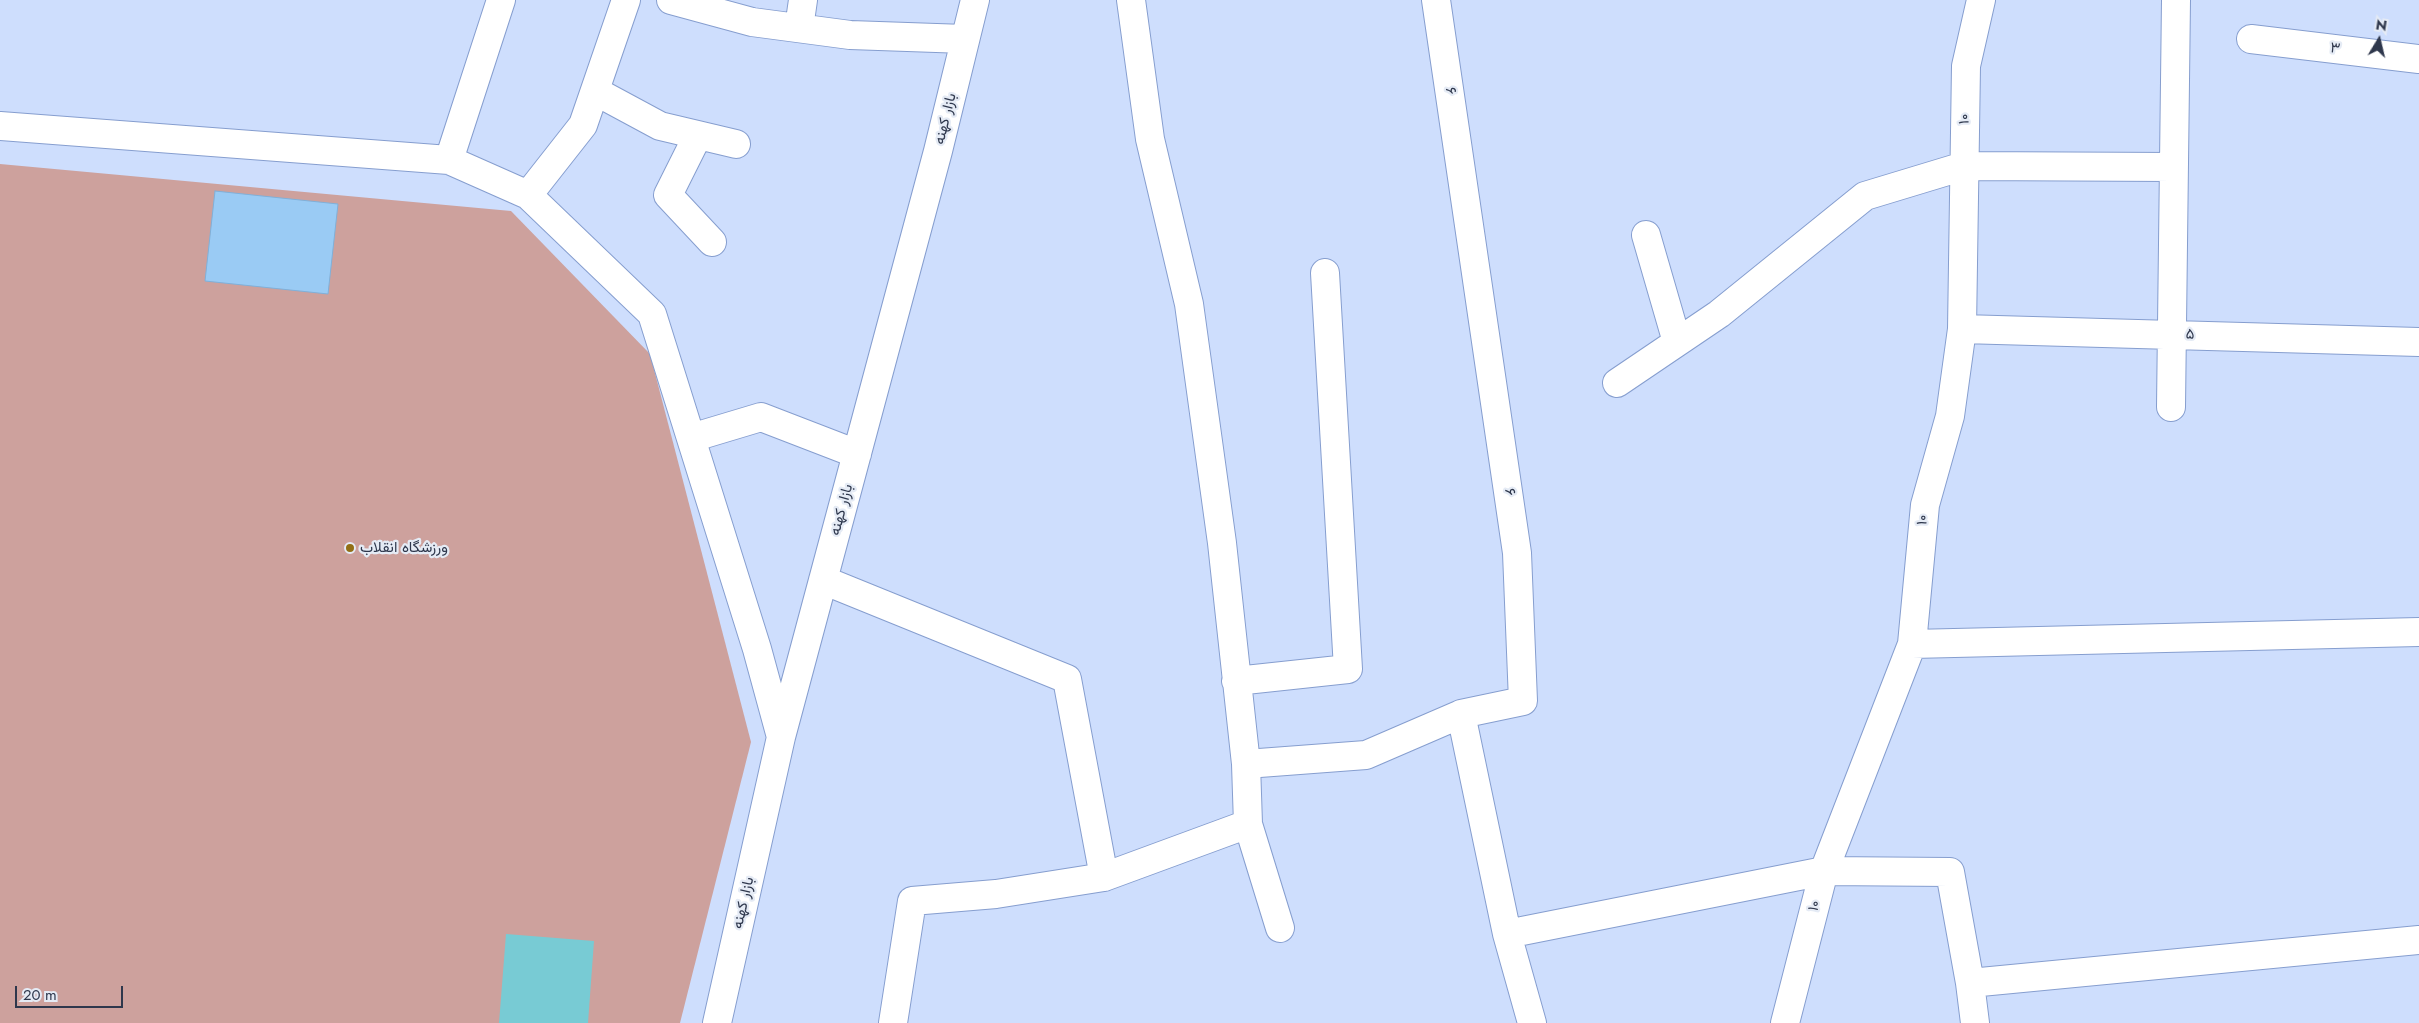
<!DOCTYPE html>
<html>
<head>
<meta charset="utf-8">
<style>
  body { margin:0 }
  #map { position:relative; width:2419px; height:1023px; overflow:hidden; background:#cedefd; font-family:Jost,sans-serif }
  canvas { display:block }
  .north { position:absolute; left:2354px; top:15px; width:50px; height:50px; -webkit-text-stroke:4px #e5ebf5; paint-order:stroke; rotate:9deg; font-size:14px; font-weight:700; line-height:20px; text-align:center; color:#2e374c }
  .north::after { content:''; display:block; margin:auto; width:18px; height:22px; background:#2e374c; clip-path:polygon(50% 0,100% 100%,50% 72%,0 100%) }
  .scale { position:absolute; left:15px; top:986px; width:108px; height:22px; box-sizing:border-box; border:2px solid #2e374c; border-top:0; padding-left:6px; font-size:15px; line-height:18px; white-space:nowrap; color:#2e374c; -webkit-text-stroke:4px #e5ebf5; paint-order:stroke }
</style>
</head>
<body>
<div id="map">
<canvas width="2419" height="1023"></canvas>
<div class="north">N</div>
<div class="scale">20 m</div>
</div>
<script>
const g = document.querySelector('canvas').getContext('2d');
g.lineJoin = 'round';
function fill(path, color) {
  g.fillStyle = color;
  g.fill(path, 'evenodd');
}
function toPath(rows) {
  const path = new Path2D();
  for (const r of rows) {
    path.moveTo(r[0], r[1]);
    for (let i = 2; i < r.length; i += 2) path.lineTo(r[i], r[i + 1]);
  }
  return path;
}
function stroke(path, color, width, dash) {
  g.strokeStyle = color;
  g.lineWidth = width;
  g.lineCap = dash ? 'butt' : 'round';
  g.setLineDash(dash || []);
  g.stroke(path);
}
function drawText(font, color, halo, rows, align = 'center') {
  g.font = font + ' Jost,Vazirmatn,sans-serif';
  g.lineWidth = 4.5;
  g.setLineDash([]);
  g.textBaseline = 'middle';
  g.strokeStyle = halo;
  g.fillStyle = color;
  for (const [text, x, y, turn = 0] of rows) {
    g.save();
    g.translate(x, y);
    g.rotate((+turn || 0) * Math.PI / 180);
    g.textAlign = isNaN(turn) ? turn : align;
    if (halo) g.strokeText(text, 0, 0);
    g.fillText(text, 0, 0);
    g.restore();
  }
}
fill(toPath([
  [0,164,511,211,650,354,751,742,680,1023,0,1023]
]), '#cda19d');
fill(toPath([
  [506,934,594,941,588,1023,499,1023]
]), '#78cbd4');
const building = toPath([
  [215,191,338,204,328,294,205,281,215,191]
]);
fill(building, '#9acbf4');
stroke(building, '#80b0d9', 1);
const street = toPath([
  [671,0,752,22,850,35,965,39],
  [1131,0,1150,139,1189,304,1222,543,1246,764,1248,824,1280,928],
  [799,28,803,0],
  [2251,39,2419,59],
  [595,91,660,126,736,144],
  [0,126,449,160,528,195,652,314,757,649,781,737],
  [698,135,668,195,712,242],
  [449,160,501,0],
  [528,195,583,125,626,0],
  [1646,235,1677,342],
  [1962,329,2419,342],
  [1617,383,1719,314,1865,196,1964,166,2173,167],
  [2171,407,2176,0],
  [691,438,761,417,857,454],
  [823,580,1067,679,1104,877],
  [1912,644,2419,632],
  [1236,681,1348,669,1325,273],
  [1461,714,1507,934,1532,1023],
  [1246,764,1366,755,1461,714,1523,701,1517,553,1436,0],
  [1507,934,1824,871,1950,872,1970,983,1975,1023],
  [1970,983,2419,940],
  [717,1023,781,737,938,151,975,0],
  [893,1023,912,901,996,894,1104,877,1248,824],
  [1785,1023,1824,871,1912,644,1925,505,1950,416,1962,329,1966,66,1981,0]
]);
stroke(street, '#869ecf', 30);
stroke(street, '#fff', 28);
for (const [x, y, r, color] of [
  [350,548,5,"#926f16"]
]) {
  const dot = new Path2D();
  dot.arc(x, y, r, 0, 2 * Math.PI);
  g.fillStyle = color;
  g.fill(dot);
  stroke(dot, '#e5ebf5', 2);
}
drawText('15px', '#2e374c', '#e5ebf5', [
  ["۳",2335,49,7],
  ["۶",1450,91,81],
  ["بازار کهنه",946,119,-76],
  ["۱۰",1965,119,-89],
  ["۵",2190,335,2],
  ["۶",1509,492,82],
  ["بازار کهنه",842,510,-75],
  ["۱۰",1923,520,-85],
  ["بازار کهنه",744,903,-77],
  ["۱۰",1815,906,-76]
]);
drawText('15px', '#2e374c', '#e5ebf5', [
  ["ورزشگاه انقلاب",360,548]
], 'left');
</script>
</body>
</html>
